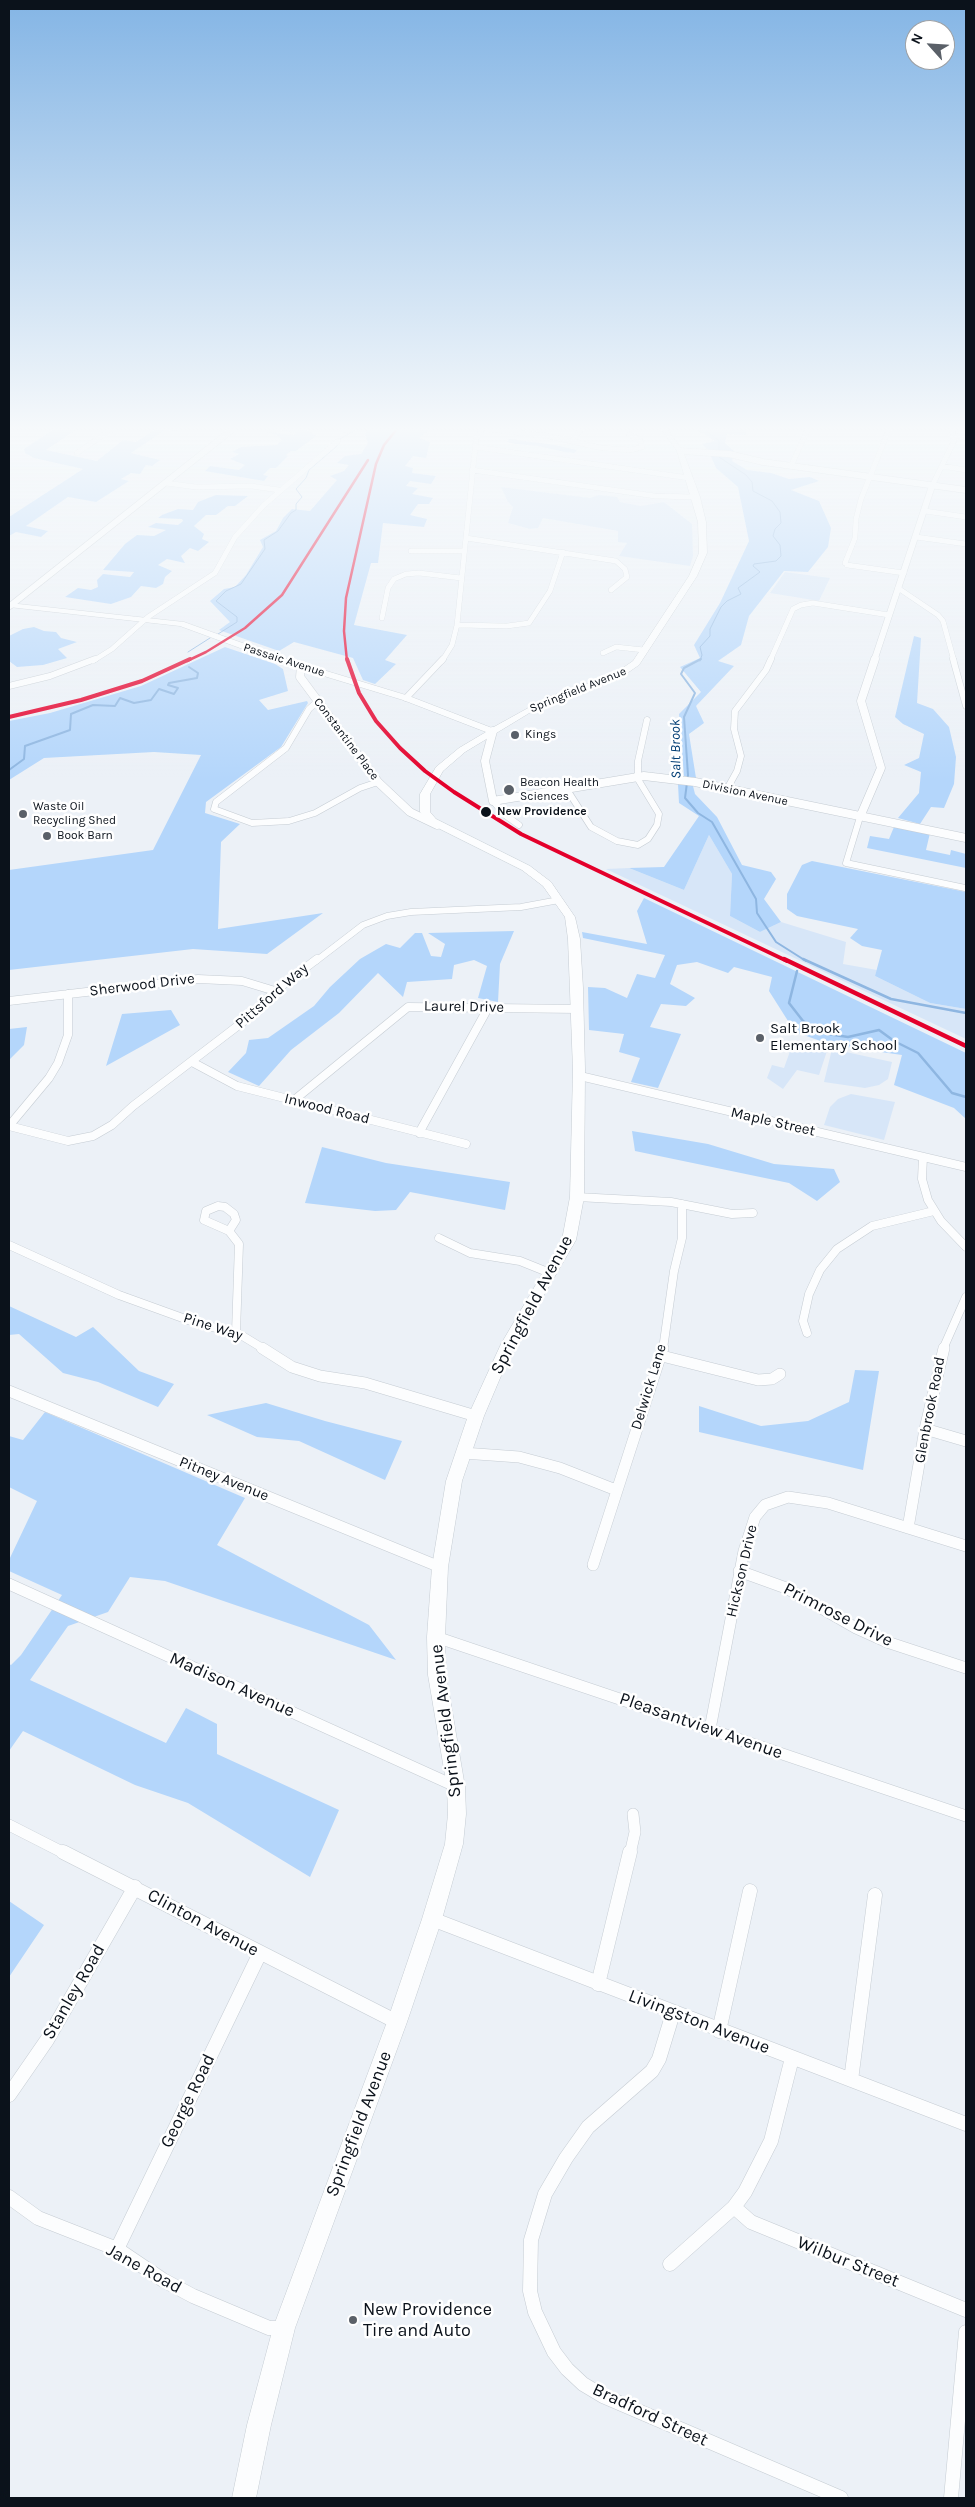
<!DOCTYPE html>
<html>
<head>
<meta charset="utf-8">
<style>
  body { margin:0 }
  #map { position:relative; width:975px; height:2507px; overflow:hidden; background:#ecf1f7; font-family:Karla,sans-serif }
  canvas { display:block }
  .frame { position:absolute; inset:0; border:10px solid #0b121b; pointer-events:none }
  .north { position:absolute; left:905px; top:20px; width:50px; height:50px; box-sizing:border-box; background:#fff; border:1px solid #9da0a4; border-radius:50%; rotate:296deg; font-size:14px; font-weight:700; line-height:20px; text-align:center; color:#0b121b }
  .north::after { content:''; display:block; margin:auto; width:18px; height:22px; background:#5a6068; clip-path:polygon(50% 0,100% 100%,50% 72%,0 100%) }
</style>
</head>
<body>
<div id="map">
<canvas width="975" height="2507"></canvas>
<div class="frame"></div>
<div class="north">N</div>
</div>
<script>
const g = document.querySelector('canvas').getContext('2d');
g.lineJoin = 'round';
function fill(path, color) {
  g.fillStyle = color;
  g.fill(path, 'evenodd');
}
function toPath(rows) {
  const path = new Path2D();
  for (const r of rows) {
    path.moveTo(r[0], r[1]);
    for (let i = 2; i < r.length; i += 2) path.lineTo(r[i], r[i + 1]);
  }
  return path;
}
function stroke(path, color, width, dash) {
  g.strokeStyle = color;
  g.lineWidth = width;
  g.lineCap = dash ? 'butt' : 'round';
  g.setLineDash(dash || []);
  g.stroke(path);
}
function drawText(font, color, halo, rows, align = 'center') {
  g.font = font + ' Karla,sans-serif';
  g.lineWidth = 5;
  g.setLineDash([]);
  g.textBaseline = 'middle';
  g.strokeStyle = halo;
  g.fillStyle = color;
  for (const [text, x, y, turn = 0] of rows) {
    g.save();
    g.translate(x, y);
    g.rotate((+turn || 0) * Math.PI / 180);
    g.textAlign = isNaN(turn) ? turn : align;
    if (halo) g.strokeText(text, 0, 0);
    g.fillText(text, 0, 0);
    g.restore();
  }
}
fill(toPath([
  [501,487,590,498,599,495,617,497,620,502,641,506,664,502,692,524,693,556,690,566,619,556,627,543,618,542,618,531,543,518,538,528,530,529,508,523,513,507,508,502],
  [785,572,830,578,819,601,770,593],
  [709,835,732,874,730,916,760,932,781,922,846,942,843,964,877,970,875,976,930,1003,966,1009,966,1039,606,869,629,868,684,890],
  [793,1043,827,1051,819,1075,797,1070,783,1089,767,1078,772,1065,784,1068],
  [832,1049,892,1062,888,1079,879,1085,865,1088,824,1082],
  [851,1094,895,1102,884,1140,824,1125,830,1107,838,1099]
]), '#d7e6f8');
fill(toPath([
  [54,429,77,429,46,450,97,461,123,440,136,442,156,429,179,429,176,431,165,430,131,453,160,460,152,466,146,465,140,474,131,473,121,479,129,481,96,502,68,497,26,526,48,531,41,537,16,532,9,536,9,517,83,469,34,458,25,453,24,449],
  [273,429,305,429,316,436,296,451,291,451,286,455,288,456,276,468,270,468,263,475,268,476,264,481,205,471,210,466,239,470,245,465,230,459,239,454,232,452,241,447,277,445,282,440,277,435,267,432,294,435,296,433],
  [367,429,430,429,419,438,430,442,426,458,413,456,405,466,413,468,412,473,436,476,431,484,410,481,406,486,418,488,412,494,433,498,429,504,418,504,410,515,427,519,424,527,383,523,378,563,371,563,354,625,407,635,385,660,396,664,375,684,363,680,353,658,294,642,279,651,219,630,230,622,210,601,224,589,235,587,246,575,263,547,260,540,276,531,283,518,292,509,310,511,337,480,330,476,344,471,349,465,337,463,345,456,361,454,368,443,365,434],
  [696,429,746,430,746,435,727,434,725,443,735,452,732,461,747,470,771,473,789,479,810,477,819,481,791,490,819,501,831,528,828,547,808,572,784,571,749,616,741,645,718,661,734,666,696,706,704,723,689,734,696,778,684,776,679,714,701,692,680,667,700,658,694,645,720,603,749,541,738,487,716,468,708,450,702,444,715,441],
  [509,439,555,445,577,450,574,453,565,452,538,446,516,444,507,442],
  [216,495,248,496,235,506,228,506,216,515,206,515,194,526,204,534,202,539,209,542,198,551,190,548,181,556,185,563,167,559,158,565,172,571,165,577,163,584,156,588,141,586,131,597,111,604,65,597,78,588,91,590,98,587,97,580,103,574,130,577,134,572,103,570,125,544,137,535,154,536,166,530,148,527,156,523,178,525,183,521,182,519,158,518,162,515,178,509,193,510,198,502],
  [34,627,44,631,56,632,61,638,77,642,58,649,67,658,43,665,17,667,9,661,9,636,23,629],
  [914,636,921,638,917,703,933,709,949,727,956,757,954,784,944,808,931,807,920,824,898,818,919,793,921,772,904,765,919,758,924,734,903,724,895,717],
  [225,647,275,664,283,669,288,691,259,700,268,710,307,701,308,703,281,747,206,802,205,813,240,824,221,842,218,929,323,913,267,954,193,949,9,970,9,870,153,850,201,755,154,752,44,758,9,780,9,721,50,713,141,686],
  [678,784,693,786,695,794,717,817,742,865,771,872,776,879,764,899,781,922,760,932,730,916,732,874,709,835,684,890,629,868,664,867,699,816,679,803],
  [894,827,930,833,926,850,950,855,951,850,966,854,966,868,867,848,870,836,889,839],
  [812,861,966,892,966,1009,930,1003,875,976,882,950,862,946,850,938,858,929,797,916,787,909,787,894,802,865],
  [644,898,966,1053,966,1119,954,1108,894,1085,902,1055,832,1045,795,1032,769,991,772,977,734,967,728,973,697,962,677,965,670,984,695,998,686,1006,661,1004,650,1027,681,1034,658,1088,631,1082,640,1058,619,1052,624,1034,589,1030,588,987,605,988,627,998,637,974,655,978,665,955,583,938,582,932,647,944,637,911],
  [514,931,500,964,498,1002,478,998,487,966,474,960,454,965,452,979,407,982,403,997,378,973,339,1013,291,1050,259,1086,228,1072,246,1053,249,1040,268,1038,314,1006,330,987,360,959,386,944,400,948,415,933,422,933,431,956,441,957,445,944,428,933],
  [171,1010,180,1025,106,1066,122,1014],
  [27,1027,24,1045,9,1060,9,1029],
  [632,1131,708,1144,774,1164,834,1169,840,1182,817,1201,789,1183,635,1151],
  [322,1147,386,1163,510,1182,505,1210,410,1192,396,1210,375,1211,305,1203],
  [9,1306,76,1337,93,1327,139,1371,174,1384,158,1407,98,1382,63,1373,19,1334,9,1335],
  [855,1370,879,1371,863,1470,699,1432,699,1406,761,1426,808,1421,849,1402],
  [266,1403,325,1421,402,1441,385,1480,299,1441,257,1437,207,1415],
  [45,1412,245,1498,217,1545,369,1625,396,1660,165,1581,130,1577,108,1612,68,1626,30,1680,166,1743,186,1708,217,1724,217,1754,339,1810,310,1877,188,1803,135,1785,23,1731,9,1751,9,1664,11,1665,21,1655,62,1595,9,1571,9,1560,37,1501,9,1487,9,1436,23,1440],
  [9,1901,44,1925,9,1977]
]), '#b4d6fb');
stroke(toPath([
  [218,634,237,622,237,617,216,601,226,591,241,584,265,549,264,540,278,531,291,513,296,510,296,504,302,497,296,489,306,478,309,470,337,446,340,439,357,429],
  [188,652,210,638],
  [700,661,702,655,700,647,710,636,710,629,721,607,727,601,741,594,738,588,760,572,753,566,754,564,776,561,781,556,780,545,773,536,775,529,781,523,780,512,772,501,753,491,752,482,746,475,719,457,719,441,704,429]
]), '#8eb6e1', 1);
stroke(toPath([
  [701,659,684,668,681,674,695,693,684,717,688,775,685,798,698,813,712,822,756,899,757,913,776,942,806,961],
  [9,770,24,759,25,746,70,730,71,714,93,705,115,706,120,698,134,703,151,700,159,689,174,694,178,688,168,685,169,683,197,678,198,673,189,667]
]), '#8eb6e1', 2);
stroke(toPath([
  [803,959,891,999,966,1013],
  [797,971,789,1003,803,1021,828,1034,848,1037,879,1030,894,1041,918,1053,952,1093,966,1097]
]), '#8eb6e1', 2.5);
const minorFar4 = toPath([
  [343,429,347,431,351,429],
  [487,429,548,436,602,448,631,450,642,447,640,440,629,434],
  [955,436,966,437],
  [572,441,581,429],
  [475,447,689,478],
  [77,453,112,429],
  [791,466,808,429],
  [942,466,966,470],
  [472,470,655,496,696,497],
  [166,483,196,487,251,486,279,490],
  [932,486,954,441,952,429],
  [925,511,966,517],
  [916,537,966,544],
  [466,538,616,561,625,569,627,577,611,590],
  [411,551,464,551],
  [845,563,855,538,856,519,861,499,889,429],
  [847,565,904,573],
  [898,588,938,615,943,621,954,661],
  [382,618,388,588,394,579,406,574,419,573,461,578],
  [457,625,507,626,529,623,550,591,563,552],
  [603,653,616,647,644,650],
  [93,661,112,649,148,617,215,573,235,537,264,505,338,441],
  [442,661,452,645,457,625,476,439,482,429],
  [770,661,793,609,801,605,813,603,889,615]
]);
const minorFar3 = toPath([
  [953,659,966,706],
  [9,686,50,676,95,659],
  [406,698,443,659],
  [318,701,309,709,286,748,216,802,214,809,252,823,289,821,315,813,360,788,378,782],
  [638,776,638,761,647,720],
  [566,788,591,827,617,841,638,845,648,839,657,825,659,814,636,776],
  [727,789,737,771,741,756,734,729,735,711,766,670,771,659],
  [493,801,505,815,519,825],
  [860,817,846,863,965,888],
  [316,961,363,925,387,916,411,912,521,907,559,900]
]);
const minorFar2 = toPath([
  [68,994,68,1035,58,1063,49,1078,9,1126,68,1141,93,1136,112,1125,133,1106,248,1018,275,991,317,959],
  [9,1001,198,979,242,981,275,991],
  [192,1062,237,1086,466,1144],
  [580,1076,966,1167],
  [293,1101,408,1007,578,1009],
  [419,1133,488,1008],
  [923,1157,922,1179,928,1200,941,1221,966,1247],
  [577,1197,671,1202,732,1214,753,1213],
  [218,1206,225,1207,234,1214,236,1220,229,1231,204,1220,206,1211,218,1206],
  [229,1231,239,1244,236,1332],
  [439,1238,470,1253,520,1261,550,1273],
  [9,1245,119,1295,202,1325,236,1332,264,1349],
  [807,1333,803,1321,809,1294,820,1270,837,1249,872,1226,934,1211],
  [663,1349,674,1271,682,1238,682,1204],
  [943,1349,966,1297]
]);
const minorFar1 = toPath([
  [262,1348,292,1367,320,1376,365,1383,476,1416],
  [662,1356,758,1380,772,1379,780,1374],
  [9,1391,440,1567],
  [925,1429,966,1441],
  [463,1453,519,1457,560,1468,616,1490],
  [908,1528,925,1429,944,1348],
  [593,1565,663,1348],
  [739,1571,786,1588,856,1628,887,1642,966,1668],
  [9,1584,455,1786],
  [436,1637,966,1816],
  [710,1729,744,1551,755,1517,765,1505,788,1497,828,1503,966,1546],
  [9,1825,66,1854],
  [630,1854,635,1832,633,1814]
]);
const minor = toPath([
  [63,1852,397,2022],
  [432,1919,966,2124],
  [598,1984,630,1852],
  [673,2013,659,2059,652,2071,588,2127,566,2158,545,2194,531,2240,530,2291,535,2312,554,2352,567,2369,583,2384,603,2396,841,2498],
  [719,2031,750,1891],
  [851,2080,875,1895],
  [9,2095,47,2040,135,1887],
  [9,2197,38,2218,117,2249,163,2280,193,2296,269,2328,284,2328],
  [734,2207,751,2222,966,2310],
  [117,2249,260,1953],
  [670,2264,734,2207,745,2192,771,2141,792,2058],
  [951,2498,966,2332]
]);
const tertiaryFar1 = toPath([
  [680,451,729,454,763,462,966,490],
  [10,606,233,429],
  [874,661,932,486]
]);
const tertiary = toPath([
  [301,666,300,677,378,782,410,812,437,825],
  [493,731,485,761,493,801,644,776,695,782,966,838],
  [860,817,881,768,861,701,875,659]
]);
const primary = toPath([
  [661,429,667,429,683,451,700,497,706,522,707,553,697,576,639,665,617,680,554,701,531,712,465,752,443,771,430,794,430,812,436,819,530,866,551,882,575,917,580,939,583,988,585,1070,584,1197,576,1240,512,1350,484,1416,462,1481,448,1567,445,1637,446,1675,465,1787,466,1814,463,1844,442,1919,407,2022,295,2328,271,2425,256,2498,232,2498,247,2425,273,2328,387,2022,422,1919,445,1844,448,1814,447,1787,428,1675,427,1637,432,1567,446,1481,468,1416,501,1344,562,1240,570,1197,573,1070,568,939,565,917,543,886,522,870,428,823,420,812,420,794,436,767,459,748,486,732,403,700,281,663,180,626,9,607,9,603,184,622,287,659,409,696,492,728,548,697,611,676,633,661,689,576,699,553,698,522,677,451,661,429]
]);
stroke(minorFar4, '#c5ccd3', 5.5);
stroke(minorFar3, '#c5ccd3', 7);
stroke(minorFar2, '#c5ccd3', 9);
stroke(minorFar1, '#c5ccd3', 12);
stroke(minor, '#c5ccd3', 15);
stroke(tertiaryFar1, '#c5ccd3', 7);
stroke(tertiary, '#c5ccd3', 9);
stroke(primary, '#c5ccd3', 1);
stroke(minorFar4, '#fcfdfe', 5);
stroke(minorFar3, '#fcfdfe', 6);
stroke(minorFar2, '#fcfdfe', 8);
stroke(minorFar1, '#fcfdfe', 11);
stroke(minor, '#fcfdfe', 14);
stroke(tertiaryFar1, '#fcfdfe', 6);
stroke(tertiary, '#fcfdfe', 8);
fill(primary, '#fcfdfe');
stroke(toPath([
  [187,661,206,652,245,628,282,595,368,460],
  [347,661,344,631,346,598,376,464,384,445,397,429]
]), '#e4002b', 2.5);
stroke(toPath([
  [347,659,359,693,376,721,400,748,425,771,454,792,521,834,787,961],
  [9,717,81,700,142,681,190,659]
]), '#e4002b', 4);
stroke(toPath([
  [784,959,966,1046]
]), '#e4002b', 4.5);
const sky = g.createLinearGradient(0, 0, 0, 780);
sky.addColorStop(0, '#84b5e5');
sky.addColorStop(0.55, '#f6f9fb');
sky.addColorStop(1, '#f6f9fb00');
g.fillStyle = sky;
g.fillRect(0, 0, 975, 780);
for (const [x, y, r, color] of [
  [515,735,5,"#5a6068"],
  [509,790,6,"#5a6068"],
  [486,812,6,"#0b121b"],
  [23,814,5,"#5a6068"],
  [47,836,5,"#5a6068"],
  [760,1038,5,"#5a6068"],
  [353,2320,5,"#5a6068"]
]) {
  const dot = new Path2D();
  dot.arc(x, y, r, 0, 2 * Math.PI);
  g.fillStyle = color;
  g.fill(dot);
  stroke(dot, '#fff', 2);
}
drawText('12px', '#0b121b', '#fff', [
  ["Passaic Avenue",284,660,18],
  ["Springfield Avenue",578,690,-22],
  ["Constantine Place",346,739,53],
  ["Division Avenue",745,793,12]
]);
drawText('12px', '#0b121b', '#fff', [
  ["Kings",525,735],
  ["Beacon Health",520,783],
  ["Sciences",520,797],
  ["Waste Oil",33,807],
  ["Recycling Shed",33,821],
  ["Book Barn",57,836]
], 'left');
drawText('bold 12px', '#0b121b', '#fff', [
  ["New Providence",497,812]
], 'left');
drawText('italic 14px', '#003d74', '#fff', [
  ["Salt Brook",676,749,-91]
]);
drawText('15px', '#0b121b', '#fff', [
  ["Sherwood Drive",142,985,-7],
  ["Pittsford Way",272,996,-41],
  ["Laurel Drive",464,1007,1],
  ["Inwood Road",327,1109,14],
  ["Maple Street",773,1122,13],
  ["Pine Way",213,1327,18],
  ["Delwick Lane",649,1387,-73],
  ["Glenbrook Road",930,1410,-79],
  ["Pitney Avenue",224,1479,22],
  ["Hickson Drive",742,1571,-77]
]);
drawText('15px', '#0b121b', '#fff', [
  ["Salt Brook",770,1029],
  ["Elementary School",770,1046]
], 'left');
drawText('18px', '#0b121b', '#fff', [
  ["Springfield Avenue",532,1305,-62],
  ["Primrose Drive",838,1615,27],
  ["Madison Avenue",232,1685,24],
  ["Springfield Avenue",446,1721,-97],
  ["Pleasantview Avenue",701,1726,19],
  ["Clinton Avenue",203,1923,28],
  ["Stanley Road",74,1992,-60],
  ["Livingston Avenue",699,2022,21],
  ["George Road",188,2101,-64],
  ["Springfield Avenue",359,2124,-69],
  ["Wilbur Street",848,2262,22],
  ["Jane Road",144,2269,29],
  ["Bradford Street",650,2415,25]
]);
drawText('18px', '#0b121b', '#fff', [
  ["New Providence",363,2310],
  ["Tire and Auto",363,2331]
], 'left');
</script>
</body>
</html>
